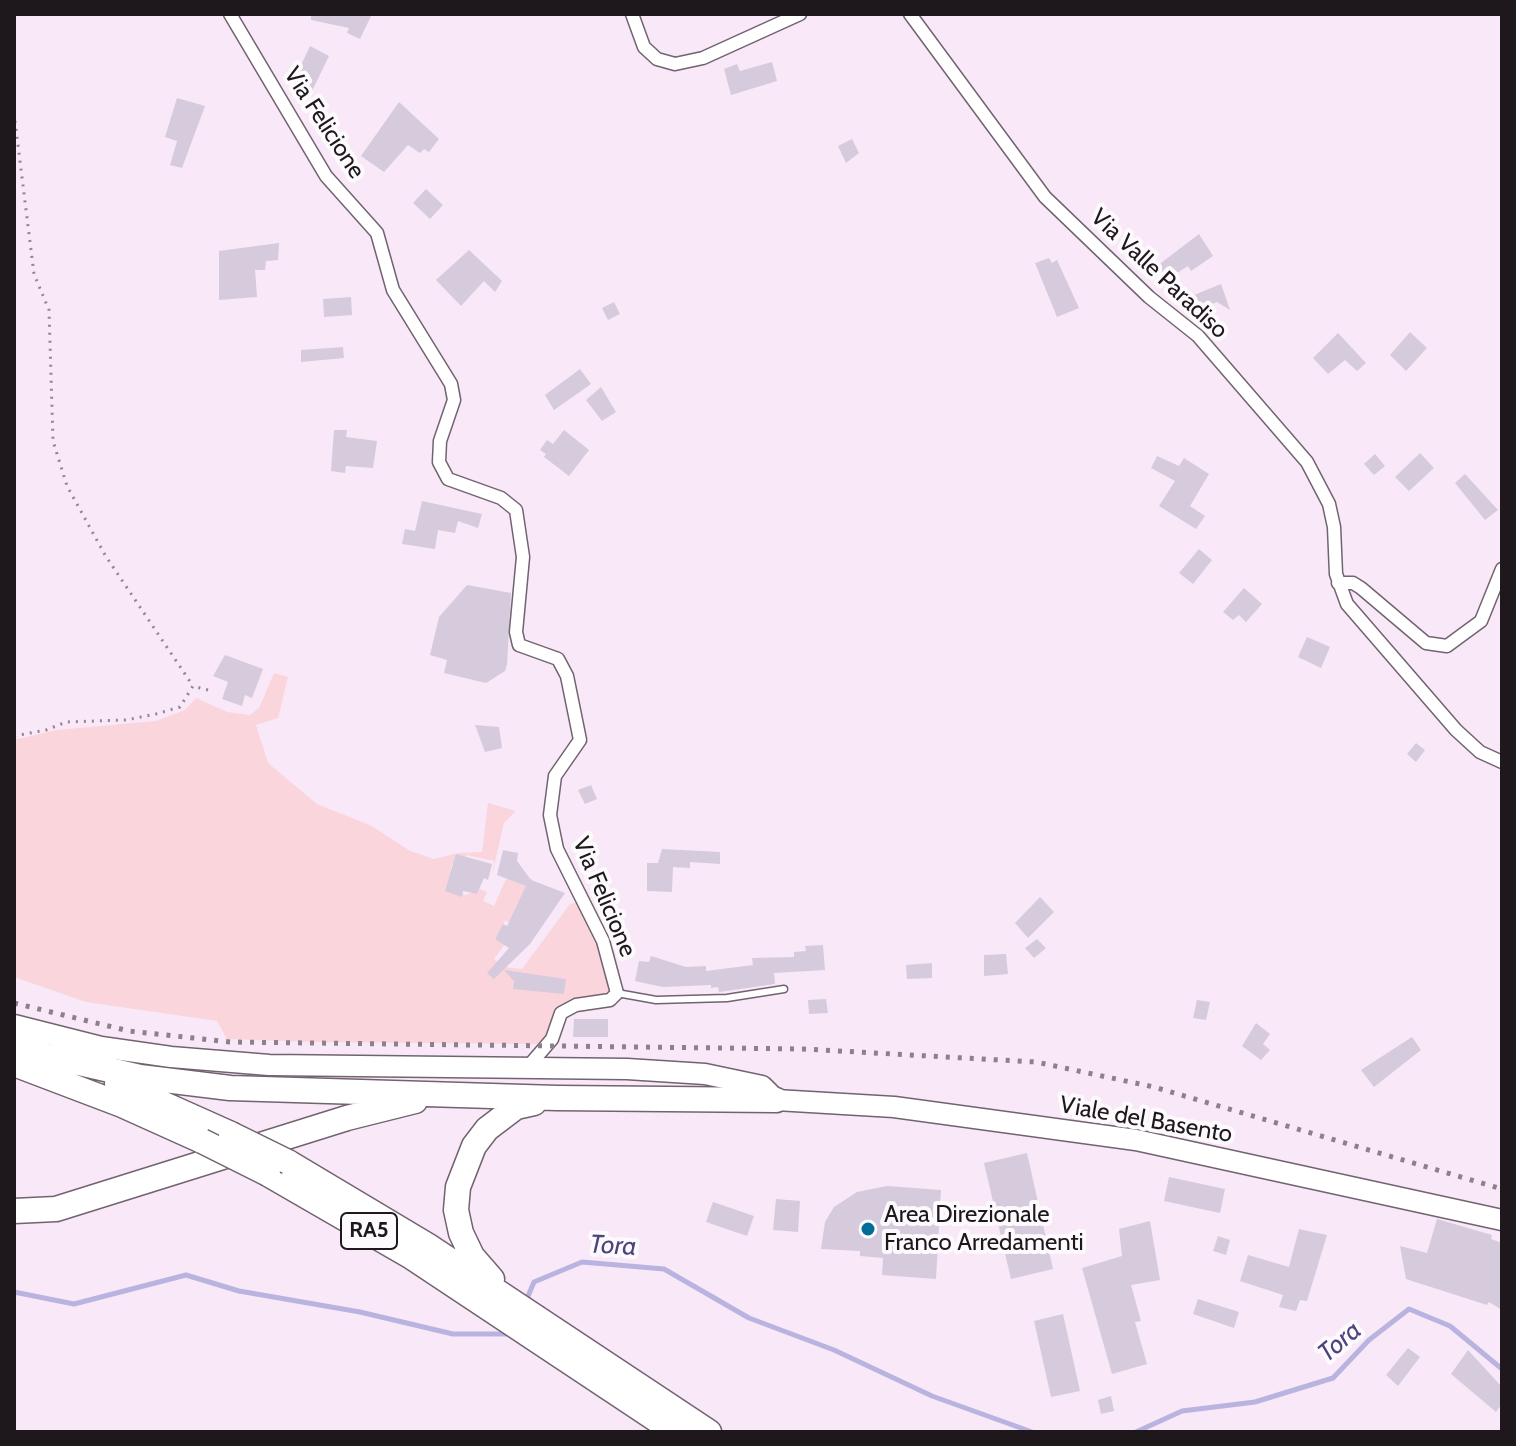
<!DOCTYPE html>
<html>
<head>
<meta charset="utf-8">
<style>
  body { margin:0 }
  #map { position:relative; width:1516px; height:1446px; overflow:hidden; background:#f9e8f7; font-family:Cabin,sans-serif }
  canvas { display:block }
  .frame { position:absolute; inset:0; border:16px solid #1e181d; pointer-events:none }
</style>
</head>
<body>
<div id="map">
<canvas width="1516" height="1446"></canvas>
<div class="frame"></div>
</div>
<script>
const g = document.querySelector('canvas').getContext('2d');
g.lineJoin = 'round';
function fill(path, color) {
  g.fillStyle = color;
  g.fill(path, 'evenodd');
}
function toPath(rows) {
  const path = new Path2D();
  for (const r of rows) {
    path.moveTo(r[0], r[1]);
    for (let i = 2; i < r.length; i += 2) path.lineTo(r[i], r[i + 1]);
  }
  return path;
}
function stroke(path, color, width, dash) {
  g.strokeStyle = color;
  g.lineWidth = width;
  g.lineCap = dash ? 'butt' : 'round';
  g.setLineDash(dash || []);
  g.stroke(path);
}
function drawText(font, color, halo, rows, align = 'center') {
  g.font = font + ' Cabin,sans-serif';
  g.lineWidth = 8;
  g.setLineDash([]);
  g.textBaseline = 'middle';
  g.strokeStyle = halo;
  g.fillStyle = color;
  for (const [text, x, y, turn = 0] of rows) {
    g.save();
    g.translate(x, y);
    g.rotate((+turn || 0) * Math.PI / 180);
    g.textAlign = isNaN(turn) ? turn : align;
    if (halo) g.strokeText(text, 0, 0);
    g.fillText(text, 0, 0);
    g.restore();
  }
}
fill(toPath([
  [274,673,288,677,278,718,256,725,268,763,317,804,372,826,410,851,434,859,458,853,482,852,488,803,516,811,504,823,492,875,494,861,466,855,463,866,452,864,447,891,466,895,480,889,487,892,483,901,494,906,506,879,521,883,525,876,532,879,509,922,505,921,495,939,505,944,494,959,504,967,522,969,570,904,578,902,598,940,615,993,572,1002,543,1044,316,1042,227,1039,217,1021,86,1002,14,977,14,740,57,730,156,721,185,710,196,698,227,712,250,715,259,708]
]), '#fad5dc');
stroke(toPath([
  [14,1292,74,1304,186,1275,239,1291,360,1312,453,1334,510,1334],
  [526,1301,534,1282,582,1262,664,1269,749,1318,834,1350,932,1396,1032,1432],
  [1136,1432,1182,1411,1255,1402,1333,1378,1369,1340,1409,1309,1450,1326,1502,1369]
]), '#b9b3df', 5);
fill(toPath([
  [311,14,372,14,360,39,347,33,349,28,311,20],
  [310,46,329,56,312,91,293,82],
  [772,62,777,81,731,95,724,69,737,64,740,71],
  [177,98,205,106,182,168,170,165,177,141,165,137],
  [399,102,439,139,429,152,424,149,420,153,408,145,384,172,361,156],
  [852,139,859,153,846,163,838,146],
  [426,189,443,205,430,219,413,203],
  [1199,234,1213,256,1191,271,1188,266,1166,280,1157,266],
  [279,243,278,260,266,261,265,270,255,270,257,297,219,300,219,251],
  [469,250,502,281,495,292,484,281,461,306,436,280],
  [1049,258,1052,263,1057,260,1079,308,1057,317,1035,263],
  [1221,284,1230,310,1217,302,1186,314,1182,300],
  [351,297,352,315,324,317,323,299],
  [614,302,620,314,608,320,602,308],
  [1410,332,1427,348,1406,371,1390,355],
  [1338,333,1366,363,1357,371,1345,360,1328,374,1313,358],
  [343,347,344,358,301,362,301,350],
  [580,369,591,384,554,410,545,395],
  [601,387,616,412,602,421,586,400],
  [334,430,347,430,346,437,377,441,373,468,346,466,345,473,331,471],
  [564,430,589,450,569,476,544,457,546,454,540,450,547,440,553,444],
  [1420,453,1434,468,1409,491,1395,477],
  [1375,454,1385,466,1374,475,1364,464],
  [1157,456,1179,466,1184,458,1209,474,1190,506,1205,516,1196,529,1159,506,1175,481,1151,468],
  [1465,474,1498,510,1485,520,1455,483],
  [422,501,482,514,478,528,458,521,455,533,438,530,435,549,402,544,405,529,415,531],
  [1199,549,1212,560,1193,584,1179,573],
  [467,585,511,593,507,665,505,671,486,683,444,673,447,660,430,655,439,617],
  [1244,588,1262,604,1246,622,1239,615,1233,620,1223,612],
  [1307,637,1330,647,1321,668,1298,657],
  [225,655,263,669,252,698,245,695,242,706,222,699,228,682,213,676],
  [475,725,499,727,502,748,485,752],
  [1416,743,1425,750,1416,762,1407,754],
  [591,785,597,799,585,804,578,790],
  [662,849,720,852,720,864,690,862,690,868,673,867,672,892,647,891,647,863,658,863],
  [503,850,518,853,517,861,531,880,565,893,530,944,494,979,487,973,509,948,495,939,503,924,507,926,526,886,497,875],
  [456,854,492,864,488,880,484,878,477,894,463,891,462,897,445,891],
  [1040,897,1054,912,1028,938,1015,923],
  [1037,939,1046,948,1034,958,1025,948],
  [823,945,825,970,774,973,775,984,719,992,718,987,711,988,711,985,663,987,635,981,639,961,649,962,651,956,686,967,706,966,706,971,753,965,752,958,794,957,794,952,806,951,805,946],
  [1006,954,1008,974,984,976,984,955],
  [932,963,932,978,907,979,906,965],
  [504,970,566,979,564,994,513,989,514,981],
  [826,999,828,1013,809,1014,808,1000],
  [1197,1000,1210,1002,1206,1020,1193,1018],
  [574,1019,608,1019,608,1037,573,1037],
  [1256,1023,1270,1034,1263,1044,1270,1050,1261,1060,1242,1046],
  [1412,1037,1421,1050,1374,1087,1361,1070],
  [1027,1153,1053,1269,1011,1279,984,1163],
  [1169,1177,1225,1189,1220,1213,1164,1201],
  [887,1186,941,1190,936,1279,882,1275,883,1258,860,1256,860,1251,821,1249,825,1222,834,1207,857,1192],
  [776,1199,800,1201,798,1232,773,1230],
  [713,1202,754,1216,747,1236,706,1222],
  [1437,1219,1492,1235,1491,1239,1502,1243,1502,1310,1489,1302,1487,1305,1406,1279,1400,1246,1427,1253],
  [1150,1221,1160,1280,1131,1285,1141,1321,1135,1322,1147,1364,1112,1374,1082,1268,1122,1256,1119,1229],
  [1299,1229,1327,1235,1307,1301,1300,1300,1296,1311,1279,1307,1283,1295,1240,1281,1248,1255,1289,1267],
  [1218,1236,1230,1240,1226,1255,1213,1251],
  [1198,1299,1239,1312,1234,1328,1193,1314],
  [1063,1314,1080,1391,1051,1397,1034,1321],
  [1408,1348,1420,1357,1398,1386,1386,1375],
  [1468,1350,1502,1387,1502,1404,1496,1412,1451,1374],
  [1111,1396,1114,1411,1101,1414,1098,1400]
]), '#d5cbdd');
const service = toPath([
  [617,993,656,1000,727,998,784,989]
]);
const minor = toPath([
  [230,14,326,176,377,233,393,290,451,384,454,400,440,441,439,462,448,479,501,498,516,510,523,557,516,632,519,645,558,659,567,676,580,740,555,776,550,815,557,849,603,941,617,993,610,1000,576,1005,561,1013,552,1039,527,1068],
  [632,14,644,47,657,59,675,64,703,58,800,14],
  [910,14,1045,197,1149,297,1198,336,1307,462,1329,504,1334,527,1336,574,1347,604,1456,730,1480,752,1502,762],
  [1338,583,1353,583,1361,588,1426,643,1447,646,1481,621,1502,569]
]);
const primary = toPath([
  [14,1025,101,1047,171,1057,269,1065,627,1069,705,1074,762,1086,776,1100,894,1107,1136,1140,1502,1220]
]);
const motorway = toPath([
  [14,1044,61,1061],
  [49,1056,140,1077,230,1088,557,1098,776,1100],
  [14,1064,122,1105,202,1141],
  [117,1083,231,1134],
  [288,1162,427,1245,709,1432],
  [268,1174,410,1256,675,1432],
  [14,1211,56,1209,347,1118,415,1101],
  [492,1279,472,1256,461,1233,456,1210,458,1187,474,1146,487,1129,516,1107,534,1103]
]);
stroke(service, '#716370', 9);
stroke(minor, '#716370', 15);
stroke(primary, '#716370', 23);
stroke(motorway, '#716370', 27);
stroke(toPath([
  [14,113,34,274,49,310,53,441,67,486,105,555,193,686],
  [14,736,46,730,66,722,126,720,156,714,180,707,193,686,208,690],
  [428,1432,478,1432]
]), '#928690', 3, [2, 6]);
stroke(service, '#fff', 6);
stroke(minor, '#fff', 12);
stroke(primary, '#fff', 20);
stroke(motorway, '#fff', 24);
stroke(toPath([
  [14,1003,129,1031,230,1042,803,1049,1036,1062,1154,1087,1502,1189]
]), '#8c818b', 5, [4, 8]);
const motorwayBridge = toPath([
  [231,1134,288,1162],
  [202,1141,268,1174]
]);
stroke(motorwayBridge, '#716370', 27, []);
stroke(motorwayBridge, '#fff', 24);
for (const [x, y, r, color] of [
  [868,1229,8,"#006c98"]
]) {
  const dot = new Path2D();
  dot.arc(x, y, r, 0, 2 * Math.PI);
  g.fillStyle = color;
  g.fill(dot);
  stroke(dot, '#fdfafd', 3);
}
for (const [x, y, w] of [
  [369,1231,56]
]) {
  const box = new Path2D();
  box.roundRect(x - w / 2, y - 18, w, 36, 6);
  g.fillStyle = '#fdfafd';
  g.fill(box);
  stroke(box, '#1e181d', 2);
}
drawText('bold 22px', '#1e181d', null, [
  ["RA5",369,1231]
]);
drawText('24px', '#1e181d', '#fdfafd', [
  ["Via Felicione",324,123,57],
  ["Via Valle Paradiso",1159,274,43],
  ["Via Felicione",604,897,67],
  ["Viale del Basento",1146,1120,10]
]);
drawText('24px', '#1e181d', '#fdfafd', [
  ["Area Direzionale",884,1215],
  ["Franco Arredamenti",884,1243]
], 'left');
drawText('italic 26px', '#4e437c', '#fdfafd', [
  ["Tora",613,1246,3],
  ["Tora",1340,1342,-40]
]);
</script>
</body>
</html>
